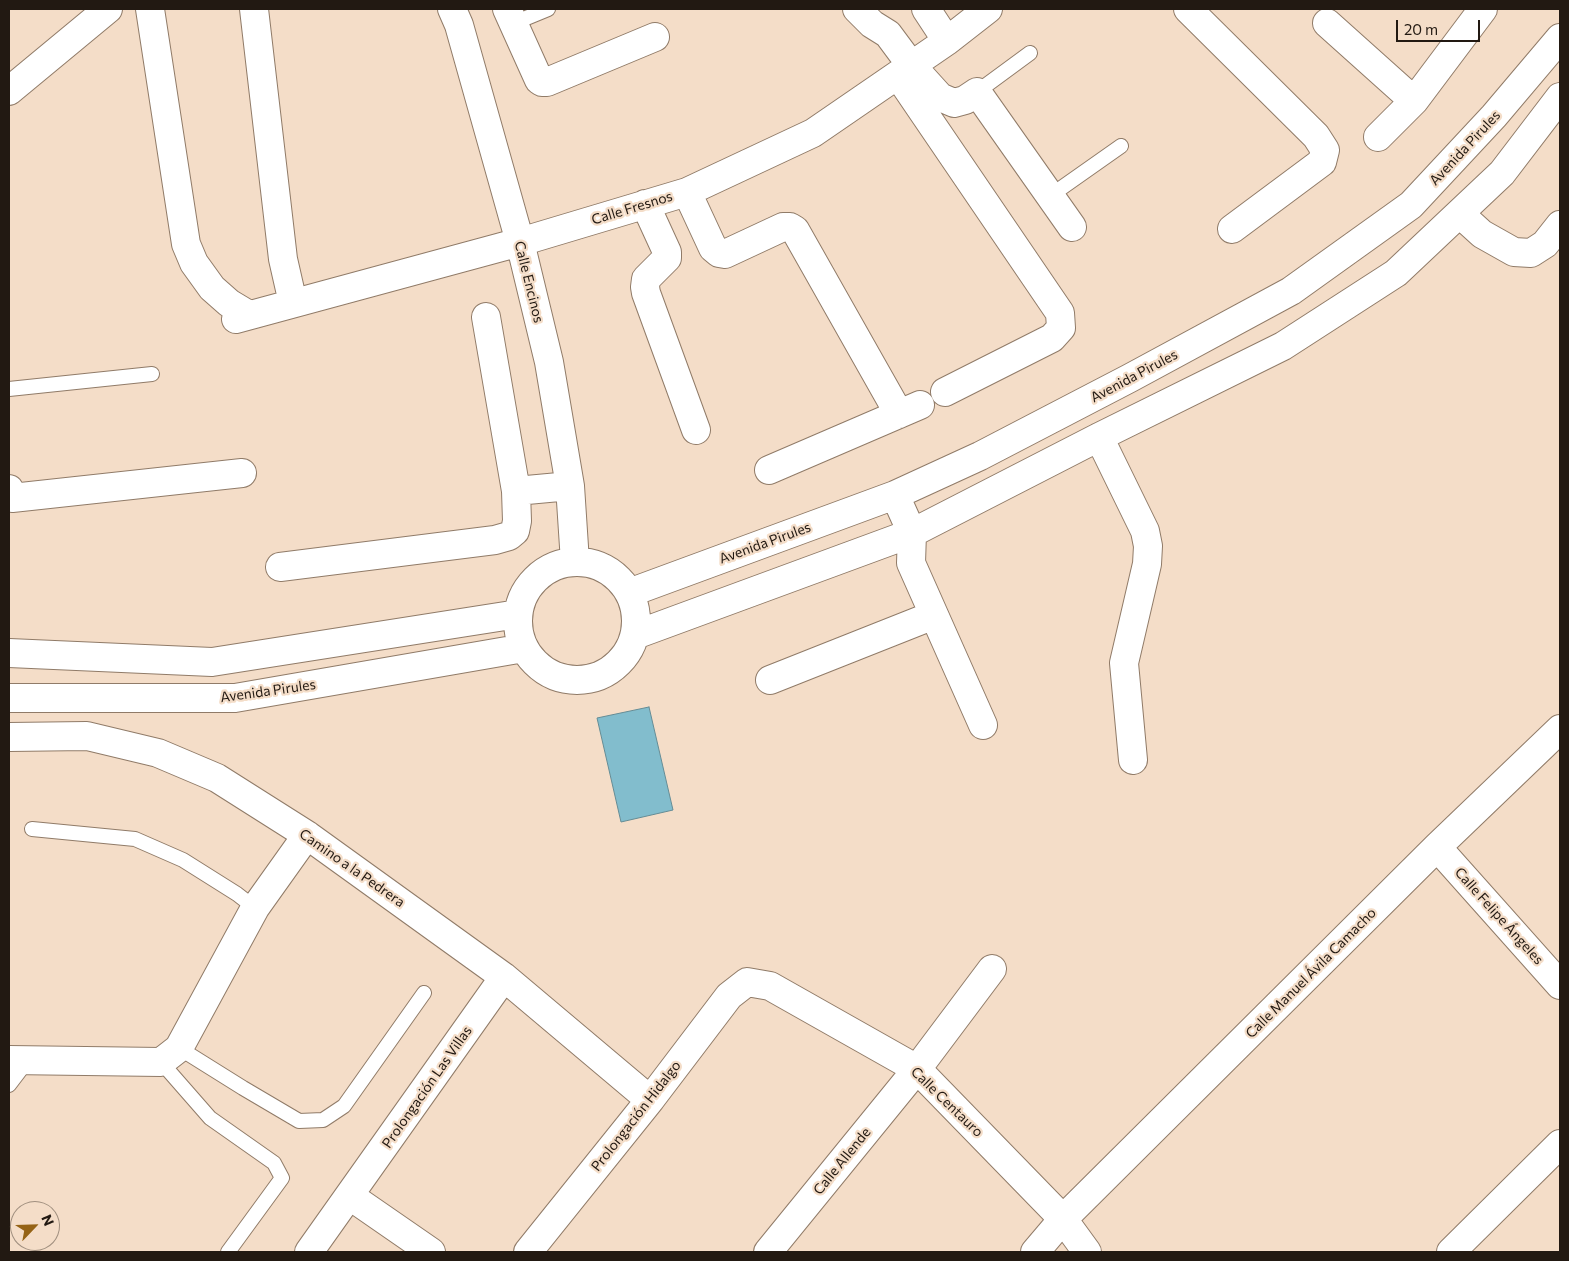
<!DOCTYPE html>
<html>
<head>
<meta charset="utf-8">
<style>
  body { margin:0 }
  #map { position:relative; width:1569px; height:1261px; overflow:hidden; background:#f4ddc8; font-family:Commissioner,sans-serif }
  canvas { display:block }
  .frame { position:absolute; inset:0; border:10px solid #221912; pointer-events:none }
  .north { position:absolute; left:10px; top:1201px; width:50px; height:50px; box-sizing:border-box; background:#f4ddc8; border:1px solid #a08f7f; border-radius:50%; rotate:66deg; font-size:14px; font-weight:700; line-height:20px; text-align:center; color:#221912 }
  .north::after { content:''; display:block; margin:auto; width:18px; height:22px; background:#956316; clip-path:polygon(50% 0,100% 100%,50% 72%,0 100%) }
  .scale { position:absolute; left:1396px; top:20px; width:84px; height:22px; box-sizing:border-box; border:2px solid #221912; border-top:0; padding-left:6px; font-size:15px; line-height:18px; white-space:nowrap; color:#221912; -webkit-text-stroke:4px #f4ddc8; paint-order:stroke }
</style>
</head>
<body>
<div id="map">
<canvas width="1569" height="1261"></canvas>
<div class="frame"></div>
<div class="north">N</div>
<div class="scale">20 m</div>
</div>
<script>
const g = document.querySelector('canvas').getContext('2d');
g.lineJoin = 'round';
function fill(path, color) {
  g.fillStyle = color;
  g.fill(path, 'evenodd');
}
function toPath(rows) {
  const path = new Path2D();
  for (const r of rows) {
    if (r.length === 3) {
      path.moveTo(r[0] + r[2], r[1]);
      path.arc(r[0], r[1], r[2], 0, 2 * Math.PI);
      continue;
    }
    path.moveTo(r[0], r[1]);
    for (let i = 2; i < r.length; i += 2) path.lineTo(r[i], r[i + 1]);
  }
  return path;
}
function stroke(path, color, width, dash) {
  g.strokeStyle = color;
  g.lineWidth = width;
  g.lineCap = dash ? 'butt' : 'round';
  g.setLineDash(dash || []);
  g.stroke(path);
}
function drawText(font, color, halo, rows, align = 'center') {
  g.font = font + ' Commissioner,sans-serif';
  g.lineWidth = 4.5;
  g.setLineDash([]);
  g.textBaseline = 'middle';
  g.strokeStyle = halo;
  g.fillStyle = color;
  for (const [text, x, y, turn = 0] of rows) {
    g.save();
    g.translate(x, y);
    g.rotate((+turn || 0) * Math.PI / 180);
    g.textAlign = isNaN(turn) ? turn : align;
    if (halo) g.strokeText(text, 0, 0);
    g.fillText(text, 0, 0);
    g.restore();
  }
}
const water = toPath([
  [649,707,673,810,621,822,597,718,649,707]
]);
fill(water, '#82bdcd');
stroke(water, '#658c95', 1);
const lane = toPath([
  [514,23,548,9],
  [977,92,1030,53],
  [1050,196,1121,146],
  [9,389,152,374],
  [32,829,135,839,183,860,237,894,255,908],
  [179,1048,243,1088,299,1121,323,1120,344,1106,424,993],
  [161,1062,210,1118,274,1163,282,1178,228,1252],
  [9,1085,28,1060]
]);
const street = toPath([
  [150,9,186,244,194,263,212,288,229,303,249,315],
  [254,9,283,259,293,303],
  [452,9,459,25,520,242,549,362,570,486,575,562],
  [507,9,539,80,542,82,547,82,655,37],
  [857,9,872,24,888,34,911,65,940,97,954,103,965,100,977,92,1072,227],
  [926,9,947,41],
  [1188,9,1316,136,1325,150,1322,162,1232,229],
  [1327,23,1414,101],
  [898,75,1060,313,1061,328,1052,338,945,392],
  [9,91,108,9],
  [1378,137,1414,101,1483,9],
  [687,192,713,248,719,253,725,254,783,227,790,227,795,230,899,414],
  [645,204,667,252,667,258,646,279,645,287,646,293,696,430],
  [1460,214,1482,234,1514,252,1531,253,1545,244,1560,225],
  [236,319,520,242,687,192,813,133,947,41,988,9],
  [1099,437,1145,531,1148,546,1147,564,1124,663,1133,760],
  [769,470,920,405],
  [9,489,12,498,242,473],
  [516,491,570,486],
  [895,495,912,533,911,563,983,725],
  [577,621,59],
  [280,567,495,540,509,536,515,531,517,521,516,491,486,317],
  [629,593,895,495,980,456,1130,378,1291,291,1411,205,1494,116,1560,38],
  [635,635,912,533,1099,437,1283,346,1396,273,1502,173,1560,97],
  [9,653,212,662,518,614],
  [770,680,934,615],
  [9,698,235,698,524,648],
  [9,737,87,736,158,753,217,778,307,835,504,977,650,1100],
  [1437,847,1560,985],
  [9,1060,161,1062,179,1048,255,908,307,835],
  [350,1196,431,1252],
  [309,1252,504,977],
  [528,1252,650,1100,729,996,747,982,770,986,917,1069,1063,1219,1087,1252],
  [768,1252,917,1069,992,969],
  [1035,1252,1063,1219,1437,847,1560,729],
  [1451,1252,1560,1144]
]);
stroke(lane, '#907b68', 16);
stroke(street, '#907b68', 30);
stroke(lane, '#fff', 14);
stroke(street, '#fff', 28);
drawText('14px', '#221912', '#f4ddc8', [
  ["Avenida Pirules",1465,148,-47],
  ["Calle Fresnos",632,208,-17],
  ["Calle Encinos",529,282,76],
  ["Avenida Pirules",1134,376,-28],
  ["Avenida Pirules",765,543,-20],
  ["Avenida Pirules",268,691,-8],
  ["Camino a la Pedrera",352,868,35],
  ["Calle Felipe Ángeles",1499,916,48],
  ["Calle Manuel Ávila Camacho",1311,973,-45],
  ["Prolongación Las Villas",427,1087,-55],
  ["Calle Centauro",947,1102,44],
  ["Prolongación Hidalgo",636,1116,-52],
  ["Calle Allende",842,1161,-51]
]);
</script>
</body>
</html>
